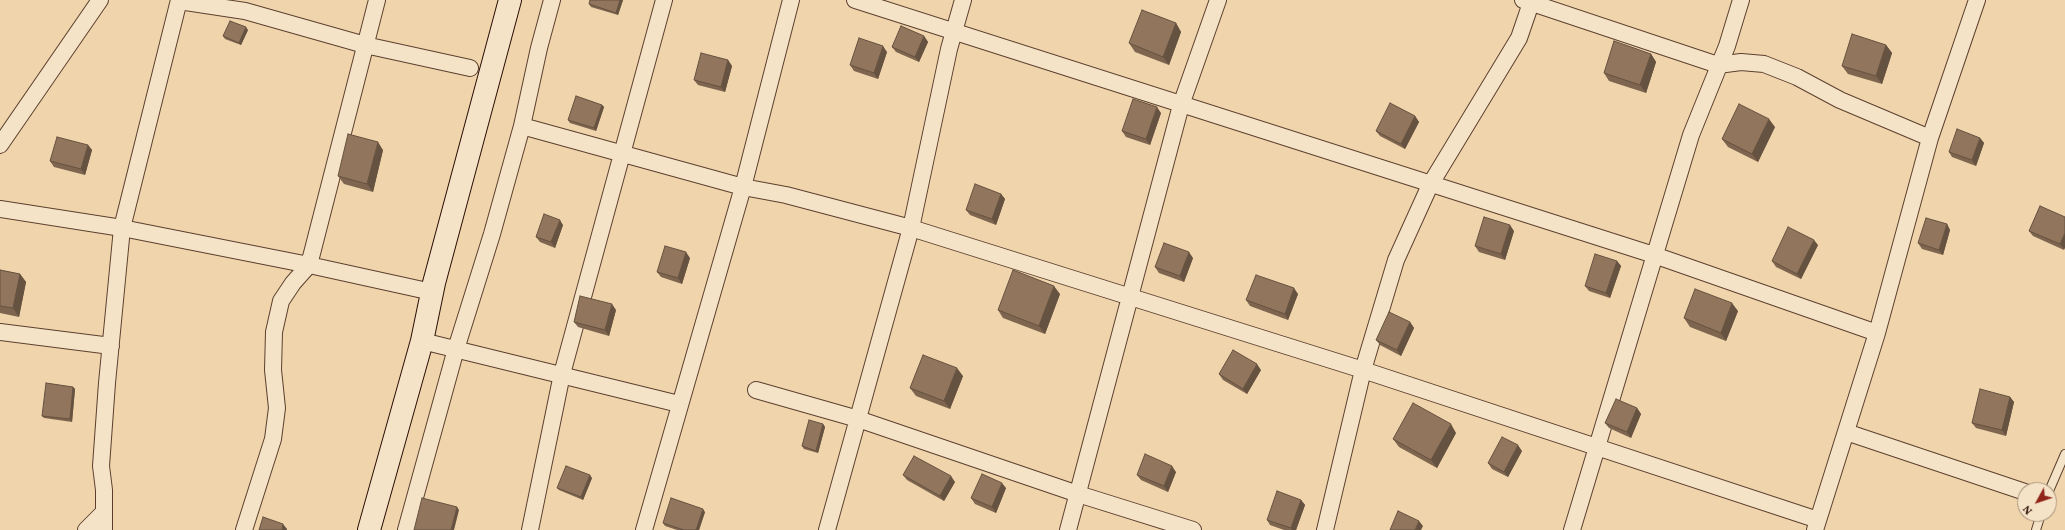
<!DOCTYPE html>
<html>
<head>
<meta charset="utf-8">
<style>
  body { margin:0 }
  #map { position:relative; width:2065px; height:530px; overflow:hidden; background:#f0d4ab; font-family:Vollkorn,serif }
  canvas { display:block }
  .north { position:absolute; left:2017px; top:482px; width:40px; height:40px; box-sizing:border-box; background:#f5e3c8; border:1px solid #a48e7a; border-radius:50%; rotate:230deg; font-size:11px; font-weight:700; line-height:16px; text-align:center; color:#2b0f06 }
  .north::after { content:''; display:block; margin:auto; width:14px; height:18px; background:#8f2418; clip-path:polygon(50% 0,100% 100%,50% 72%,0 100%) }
</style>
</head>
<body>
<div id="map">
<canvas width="2065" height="530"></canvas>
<div class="north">N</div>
</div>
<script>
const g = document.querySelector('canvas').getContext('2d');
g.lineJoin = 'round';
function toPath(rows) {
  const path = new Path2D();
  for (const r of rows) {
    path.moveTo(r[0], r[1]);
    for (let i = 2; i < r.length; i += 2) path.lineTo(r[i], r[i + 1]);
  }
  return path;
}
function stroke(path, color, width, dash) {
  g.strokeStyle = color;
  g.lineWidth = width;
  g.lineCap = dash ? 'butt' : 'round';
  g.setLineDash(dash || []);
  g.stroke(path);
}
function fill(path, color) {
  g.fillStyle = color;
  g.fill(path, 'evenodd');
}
const lane = toPath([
  [2049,491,2065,454],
  [2036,530,2041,514]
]);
const street = toPath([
  [855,0,1654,255,1877,333],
  [1523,0,1718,65,1741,62,1764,64,1797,77,1840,100,1930,138],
  [179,1,245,11,365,45,470,68],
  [522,126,743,187,786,195,911,228,1363,370,1818,520],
  [0,145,100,0],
  [0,209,122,228,309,265,432,292],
  [0,332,111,346],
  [422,341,679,404],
  [756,390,858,419,1078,494,1193,530],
  [1846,432,2025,492],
  [86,530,104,512],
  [104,530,104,490,101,466,107,383,122,228,179,0],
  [244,530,273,439,277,408,273,370,274,332,281,301,293,283,309,265,377,0],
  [406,530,456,349,492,234,522,126,539,48,552,0],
  [530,530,562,374,664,0],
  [644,530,743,187,791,0],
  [827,530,911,228,949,49,963,0],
  [1068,530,1181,105,1218,0],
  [1325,530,1363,370,1396,260,1430,185,1519,38,1532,0],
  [1572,530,1691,135,1727,46,1741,0],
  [1815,530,1877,333,1930,138,1977,0]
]);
const secondary = toPath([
  [369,530,422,341,434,283,510,0]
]);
stroke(lane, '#5c402f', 10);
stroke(street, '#5c402f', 18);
stroke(secondary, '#2b0f06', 24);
stroke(lane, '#f5e3c8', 8);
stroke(street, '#f5e3c8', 16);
stroke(secondary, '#f5e3c8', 22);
fill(toPath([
  [623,0,618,15,591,7,589,4],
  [1176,23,1181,32,1169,65,1135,52,1129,43],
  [248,30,241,45,225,39,223,36],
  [924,36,928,42,919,62,896,52,892,47],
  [1886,45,1892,53,1882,84,1848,74,1842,66],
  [887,52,878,79,854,71,850,65],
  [1651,54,1656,62,1646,93,1609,81,1604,73],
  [728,60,732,66,725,92,698,85,694,80],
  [602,105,604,107,596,131,570,123,568,120],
  [1161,113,1150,145,1126,137,1122,131],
  [1415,116,1419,122,1405,149,1380,136,1376,131],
  [1775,127,1758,162,1728,147,1722,139],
  [1980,138,1984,143,1976,166,1952,157,1949,152],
  [88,145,92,150,85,175,54,167,50,161],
  [383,150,373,192,344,184,338,176],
  [1001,194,1005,199,996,225,970,215,966,210],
  [2040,206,2064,250,2033,236,2029,231],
  [1947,224,1950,230,1943,255,1922,249,1918,243],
  [563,225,555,248,540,242,536,237],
  [1514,231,1505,260,1479,252,1475,246],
  [1818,245,1801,279,1776,267,1772,261],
  [690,258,682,284,661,277,657,272],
  [1193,258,1184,282,1159,273,1155,267],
  [1617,261,1621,266,1610,298,1589,291,1585,286],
  [0,270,20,274,26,282,19,317,0,313],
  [1060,294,1045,334,1003,318,998,310],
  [1298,294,1288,320,1250,306,1246,300],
  [616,310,609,336,578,327,574,322],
  [1738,311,1726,341,1690,327,1684,318],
  [1410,322,1414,328,1401,356,1380,345,1376,340],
  [1261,370,1247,394,1223,380,1219,374],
  [963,376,950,409,916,396,910,388],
  [73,387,75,389,72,422,44,418,42,416],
  [2010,397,2014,402,2006,436,1976,428,1972,423],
  [1637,408,1641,414,1631,438,1609,428,1605,423],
  [823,424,825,427,818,453,804,449,802,446],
  [1456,433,1437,468,1399,447,1393,439],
  [1522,451,1508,477,1492,469,1488,463],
  [1176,472,1168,492,1141,480,1137,475],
  [903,475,955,482,944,501,907,480],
  [592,478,583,500,559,490,557,488],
  [1006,488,996,513,975,504,971,498],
  [1301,500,1305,505,1296,530,1284,530,1270,525,1267,520],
  [705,512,699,530,677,530,665,526,663,523]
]), '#7d654f');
fill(toPath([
  [620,0,623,0,618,15,616,13],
  [1176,23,1181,32,1169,65,1163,57],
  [246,27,248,30,241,45,239,43],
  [924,36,928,42,919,62,915,57],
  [1886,45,1892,53,1882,84,1876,76],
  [883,46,887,52,878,79,874,73],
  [1651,54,1656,62,1646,93,1640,85],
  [728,60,732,66,725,92,721,87],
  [602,105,604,107,596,131,594,128],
  [1157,107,1161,113,1150,145,1146,139],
  [1415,116,1419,122,1405,149,1401,144],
  [1769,119,1775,127,1758,162,1752,154],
  [1980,138,1984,143,1976,166,1972,160],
  [378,142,383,150,373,192,367,184],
  [88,145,92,150,85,175,81,169],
  [1001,194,1005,199,996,225,992,219],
  [560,220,563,225,555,248,551,242],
  [1947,224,1950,230,1943,255,1939,250],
  [1510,225,1514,231,1505,260,1501,254],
  [2065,233,2065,248,2064,250,2060,244],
  [1814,240,1818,245,1801,279,1797,274],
  [686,252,690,258,682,284,678,278],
  [1189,252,1193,258,1184,282,1180,276],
  [1617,261,1621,266,1610,298,1606,293],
  [20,274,26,282,19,317,13,308],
  [1054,286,1060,294,1045,334,1039,326],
  [1294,288,1298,294,1288,320,1285,314],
  [1732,303,1738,311,1726,341,1721,333],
  [612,304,616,310,609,336,605,330],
  [1410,322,1414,328,1401,356,1397,350],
  [1257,364,1261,370,1247,394,1243,389],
  [957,368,963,376,950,409,944,401],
  [73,387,75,389,72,422,70,419],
  [2010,397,2014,402,2006,436,2002,430],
  [1637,408,1641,414,1631,438,1627,432],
  [823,424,825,427,818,453,816,451],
  [1451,424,1456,433,1437,468,1431,460],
  [1518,445,1522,451,1508,477,1504,472],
  [1172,466,1176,472,1168,492,1164,486],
  [590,475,592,478,583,500,581,497],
  [951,476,955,482,944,501,940,496],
  [1002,483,1006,488,996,513,992,507],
  [1301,500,1305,505,1296,530,1292,530,1291,528],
  [457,507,459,510,454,530,451,530],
  [703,509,705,512,699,530,696,530],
  [1419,521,1423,526,1421,530,1415,530],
  [283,524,287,529,287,530,282,530]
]), '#665240');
const building = toPath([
  [590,0,620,0,616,13,589,4,590,0],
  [1142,10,1176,23,1163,57,1129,43,1142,10],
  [230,21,246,27,239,43,223,36,230,21],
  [901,26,924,36,915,57,892,47,901,26],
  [1852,34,1886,45,1876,76,1842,66,1852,34],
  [859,38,883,46,874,73,850,65,859,38],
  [1614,41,1651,54,1640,85,1604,73,1614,41],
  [701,53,728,60,721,87,694,80,701,53],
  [576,96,602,105,594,128,568,120,576,96],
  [1133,99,1157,107,1146,139,1122,131,1133,99],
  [1390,103,1415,116,1401,144,1376,131,1390,103],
  [1739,104,1769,119,1752,154,1722,139,1739,104],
  [1957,129,1980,138,1972,160,1949,152,1957,129],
  [348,134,378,142,367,184,338,176,348,134],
  [57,137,88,145,81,169,50,161,57,137],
  [975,184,1001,194,992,219,966,210,975,184],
  [2040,206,2065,217,2065,233,2060,244,2029,231,2040,206],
  [544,214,560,220,551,242,536,237,544,214],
  [1484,217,1510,225,1501,254,1475,246,1484,217],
  [1926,218,1947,224,1939,250,1918,243,1926,218],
  [1788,227,1814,240,1797,274,1772,261,1788,227],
  [1164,243,1189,252,1180,276,1155,267,1164,243],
  [665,246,686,252,678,278,657,272,665,246],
  [1595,254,1617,261,1606,293,1585,286,1595,254],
  [0,270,20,274,13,308,0,306,0,270],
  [1013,270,1054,286,1039,326,998,310,1013,270],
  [1256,275,1294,288,1285,314,1246,300,1256,275],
  [1695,289,1732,303,1721,333,1684,318,1695,289],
  [580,296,612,304,605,330,574,322,580,296],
  [1389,312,1410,322,1397,350,1376,340,1389,312],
  [1233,350,1257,364,1243,389,1219,374,1233,350],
  [923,355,957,368,944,401,910,388,923,355],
  [46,383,73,387,70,419,42,416,46,383],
  [1980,389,2010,397,2002,430,1972,423,1980,389],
  [1616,399,1637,408,1627,432,1605,423,1616,399],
  [1413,403,1451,424,1431,460,1393,439,1413,403],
  [809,420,823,424,816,451,802,446,809,420],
  [1502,437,1518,445,1504,472,1488,463,1502,437],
  [1145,454,1172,466,1164,486,1137,475,1145,454],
  [914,456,951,476,940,496,903,475,914,456],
  [566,466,590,475,581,497,557,488,566,466],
  [982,474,1002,483,992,507,971,498,982,474],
  [1277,491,1301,500,1291,528,1267,520,1277,491],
  [422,498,457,507,451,530,414,530,422,498],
  [671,498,703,509,696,530,684,530,663,523,671,498],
  [1398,511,1419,521,1415,530,1390,530,1398,511],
  [263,517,283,524,282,530,259,530,263,517]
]);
fill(building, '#91755c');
stroke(building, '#665240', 1);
</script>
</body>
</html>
